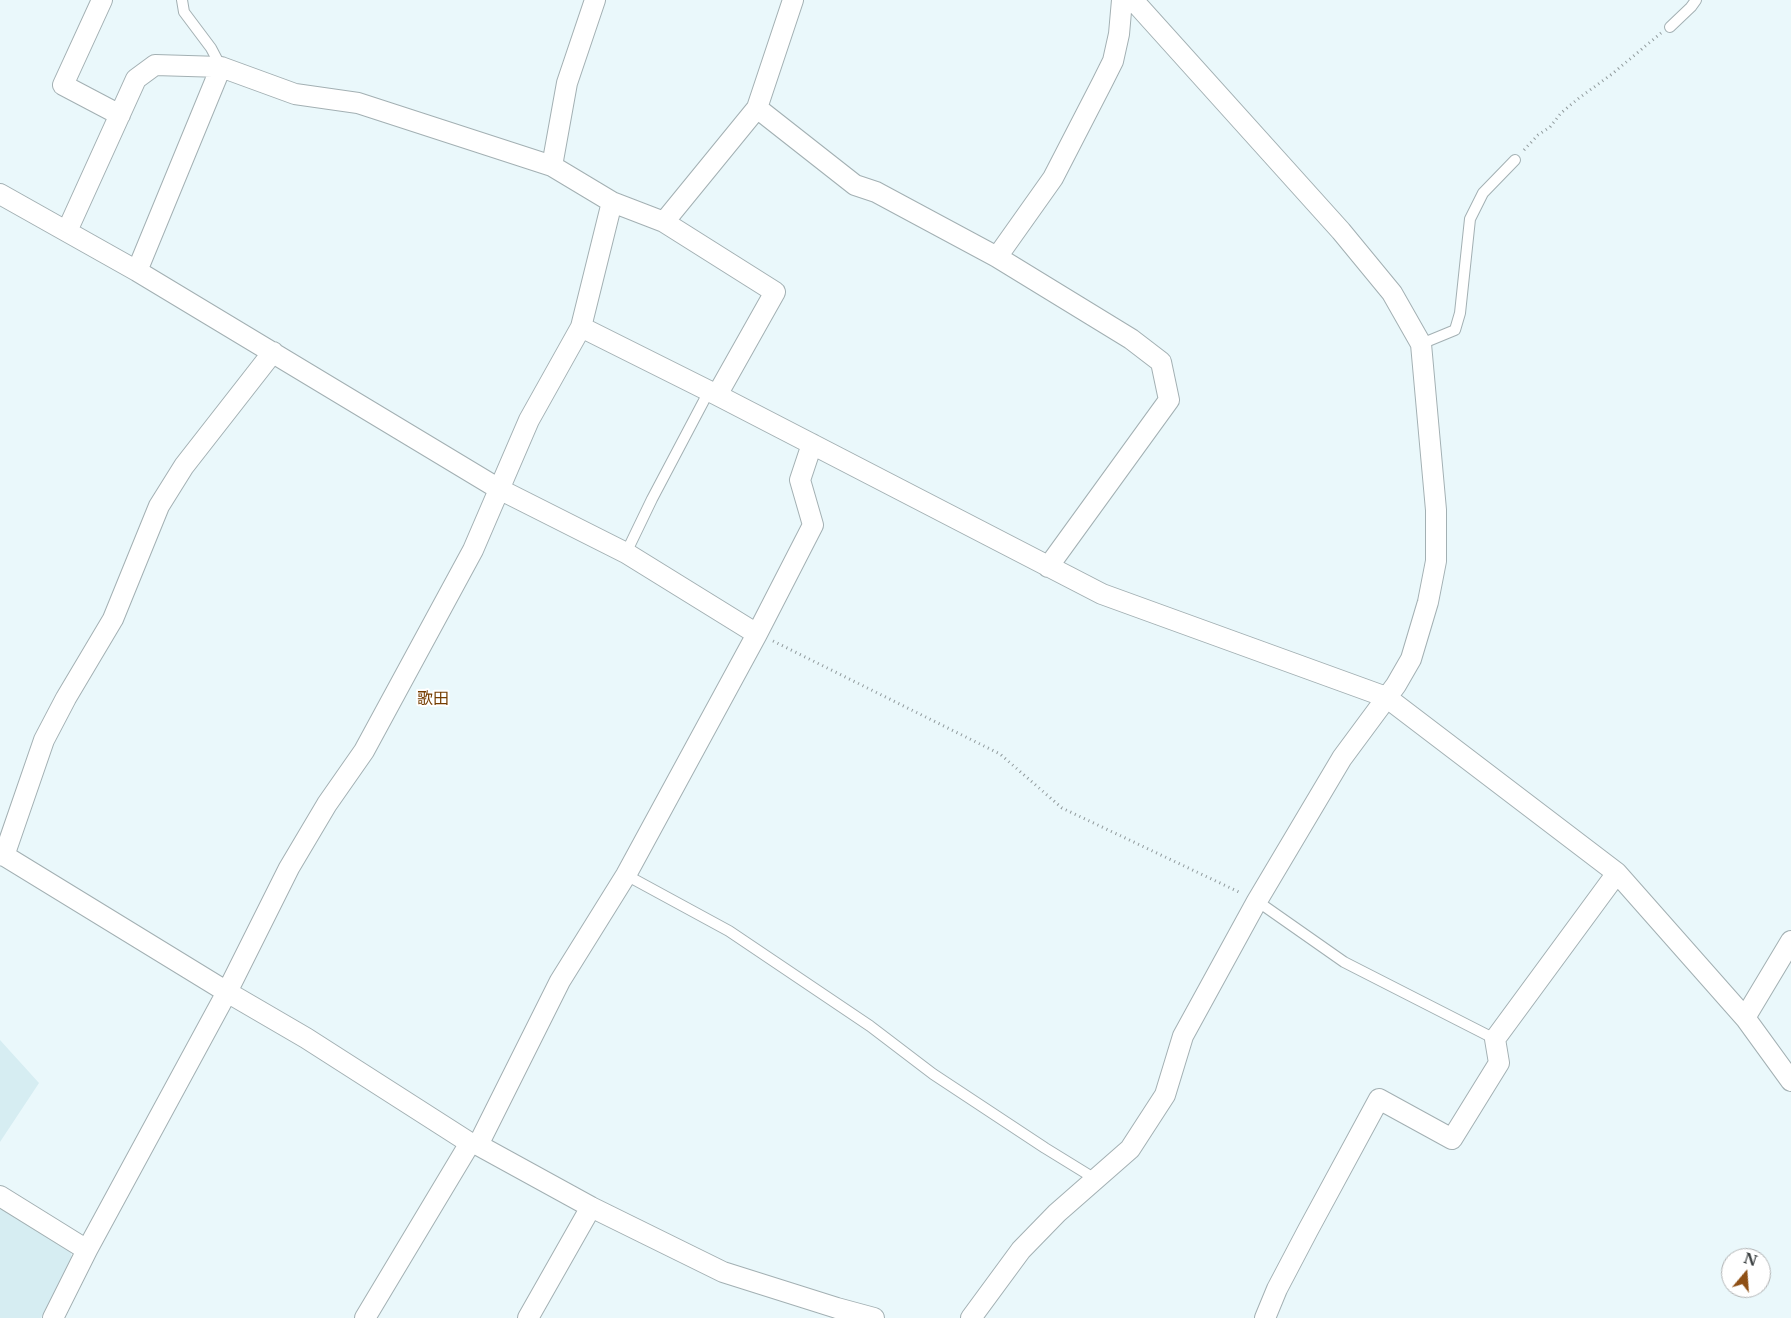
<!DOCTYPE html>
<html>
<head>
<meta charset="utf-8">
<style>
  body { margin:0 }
  #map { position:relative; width:1791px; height:1318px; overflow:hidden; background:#eaf8fb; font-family:"Libre Baskerville",serif }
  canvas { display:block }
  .north { position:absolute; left:1721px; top:1248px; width:50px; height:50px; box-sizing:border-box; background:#fff; border:1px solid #afb1b2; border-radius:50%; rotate:18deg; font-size:14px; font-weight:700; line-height:20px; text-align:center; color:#383d3e }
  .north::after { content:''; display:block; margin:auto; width:18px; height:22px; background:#8f5015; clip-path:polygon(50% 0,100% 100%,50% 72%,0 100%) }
</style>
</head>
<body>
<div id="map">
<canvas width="1791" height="1318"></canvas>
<div class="north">N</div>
</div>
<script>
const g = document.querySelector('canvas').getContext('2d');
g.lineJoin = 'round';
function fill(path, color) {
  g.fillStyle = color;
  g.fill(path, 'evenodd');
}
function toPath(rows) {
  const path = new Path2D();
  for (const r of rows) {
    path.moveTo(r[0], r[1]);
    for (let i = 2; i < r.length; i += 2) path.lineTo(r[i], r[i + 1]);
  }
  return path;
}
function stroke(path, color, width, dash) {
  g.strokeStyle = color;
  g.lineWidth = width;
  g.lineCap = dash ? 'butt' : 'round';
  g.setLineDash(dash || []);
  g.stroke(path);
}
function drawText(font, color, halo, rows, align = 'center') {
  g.font = font + ' "Libre Baskerville","Noto Sans JP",serif';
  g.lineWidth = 4;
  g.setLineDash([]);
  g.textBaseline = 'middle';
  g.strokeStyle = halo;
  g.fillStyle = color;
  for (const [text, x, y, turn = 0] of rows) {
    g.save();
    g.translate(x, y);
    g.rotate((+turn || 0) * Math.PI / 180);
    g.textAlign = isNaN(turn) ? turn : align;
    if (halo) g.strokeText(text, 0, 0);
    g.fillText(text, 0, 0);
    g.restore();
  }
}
fill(toPath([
  [0,1040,39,1083,0,1142],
  [0,1202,67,1240,73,1261,41,1318,0,1318]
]), '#d6edf2');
const lane = toPath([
  [182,0,184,12,211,48,221,67],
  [1670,27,1691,7,1696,0],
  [1421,344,1455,330,1460,313,1470,219,1483,193,1515,160],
  [626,553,652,499,709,391],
  [626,875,729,931,870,1026,933,1074,1045,1148,1097,1180],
  [1257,901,1344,962,1495,1039]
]);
const street = toPath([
  [102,0,63,85,120,115],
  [595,0,567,83,552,166,612,202,664,222,775,292,717,395],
  [757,108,855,185,876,192,997,257,1131,339,1161,362,1169,400,1048,567],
  [0,194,137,271,499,489,626,553,757,634],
  [664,222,757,108,793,0],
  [67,231,136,79,155,65,221,67,295,94,358,103,552,166],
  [997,257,1053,178,1102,83,1113,61,1119,34,1122,0],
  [137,271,221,67],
  [581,327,717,395,1102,594,1386,697,1617,873,1746,1019,1791,1081],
  [0,853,227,992,306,1038,470,1143,478,1145,560,981,626,875,757,634,813,525,800,480,812,444],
  [4,856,44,740,66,698,113,619,159,506,184,466,273,352],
  [1746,1019,1746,1016,1791,941],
  [478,1145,591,1207,723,1272,837,1308,874,1318],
  [0,1196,87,1250],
  [53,1318,87,1250,227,992,289,868,327,804,364,751,473,550,529,420,581,327,612,202],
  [365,1318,470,1143],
  [528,1318,591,1207],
  [971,1318,1021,1250,1057,1213,1130,1149,1165,1095,1183,1036,1257,901,1342,758,1396,685,1411,659,1428,602,1436,561,1436,510,1421,344,1392,293,1341,231,1133,0],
  [1265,1318,1277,1289,1308,1230,1379,1099,1452,1139,1499,1063,1495,1039,1617,873]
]);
stroke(lane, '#a3b0b3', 12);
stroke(street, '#a3b0b3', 22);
stroke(toPath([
  [1524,150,1538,135,1550,127,1561,113,1579,98,1612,74,1661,33],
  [773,641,1000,754,1062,808,1241,893]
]), '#919b9d', 3, [1, 4]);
stroke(lane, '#fff', 10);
stroke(street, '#fff', 20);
drawText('16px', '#753d01', '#fff', [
  ["歌田",433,699]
]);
</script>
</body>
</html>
